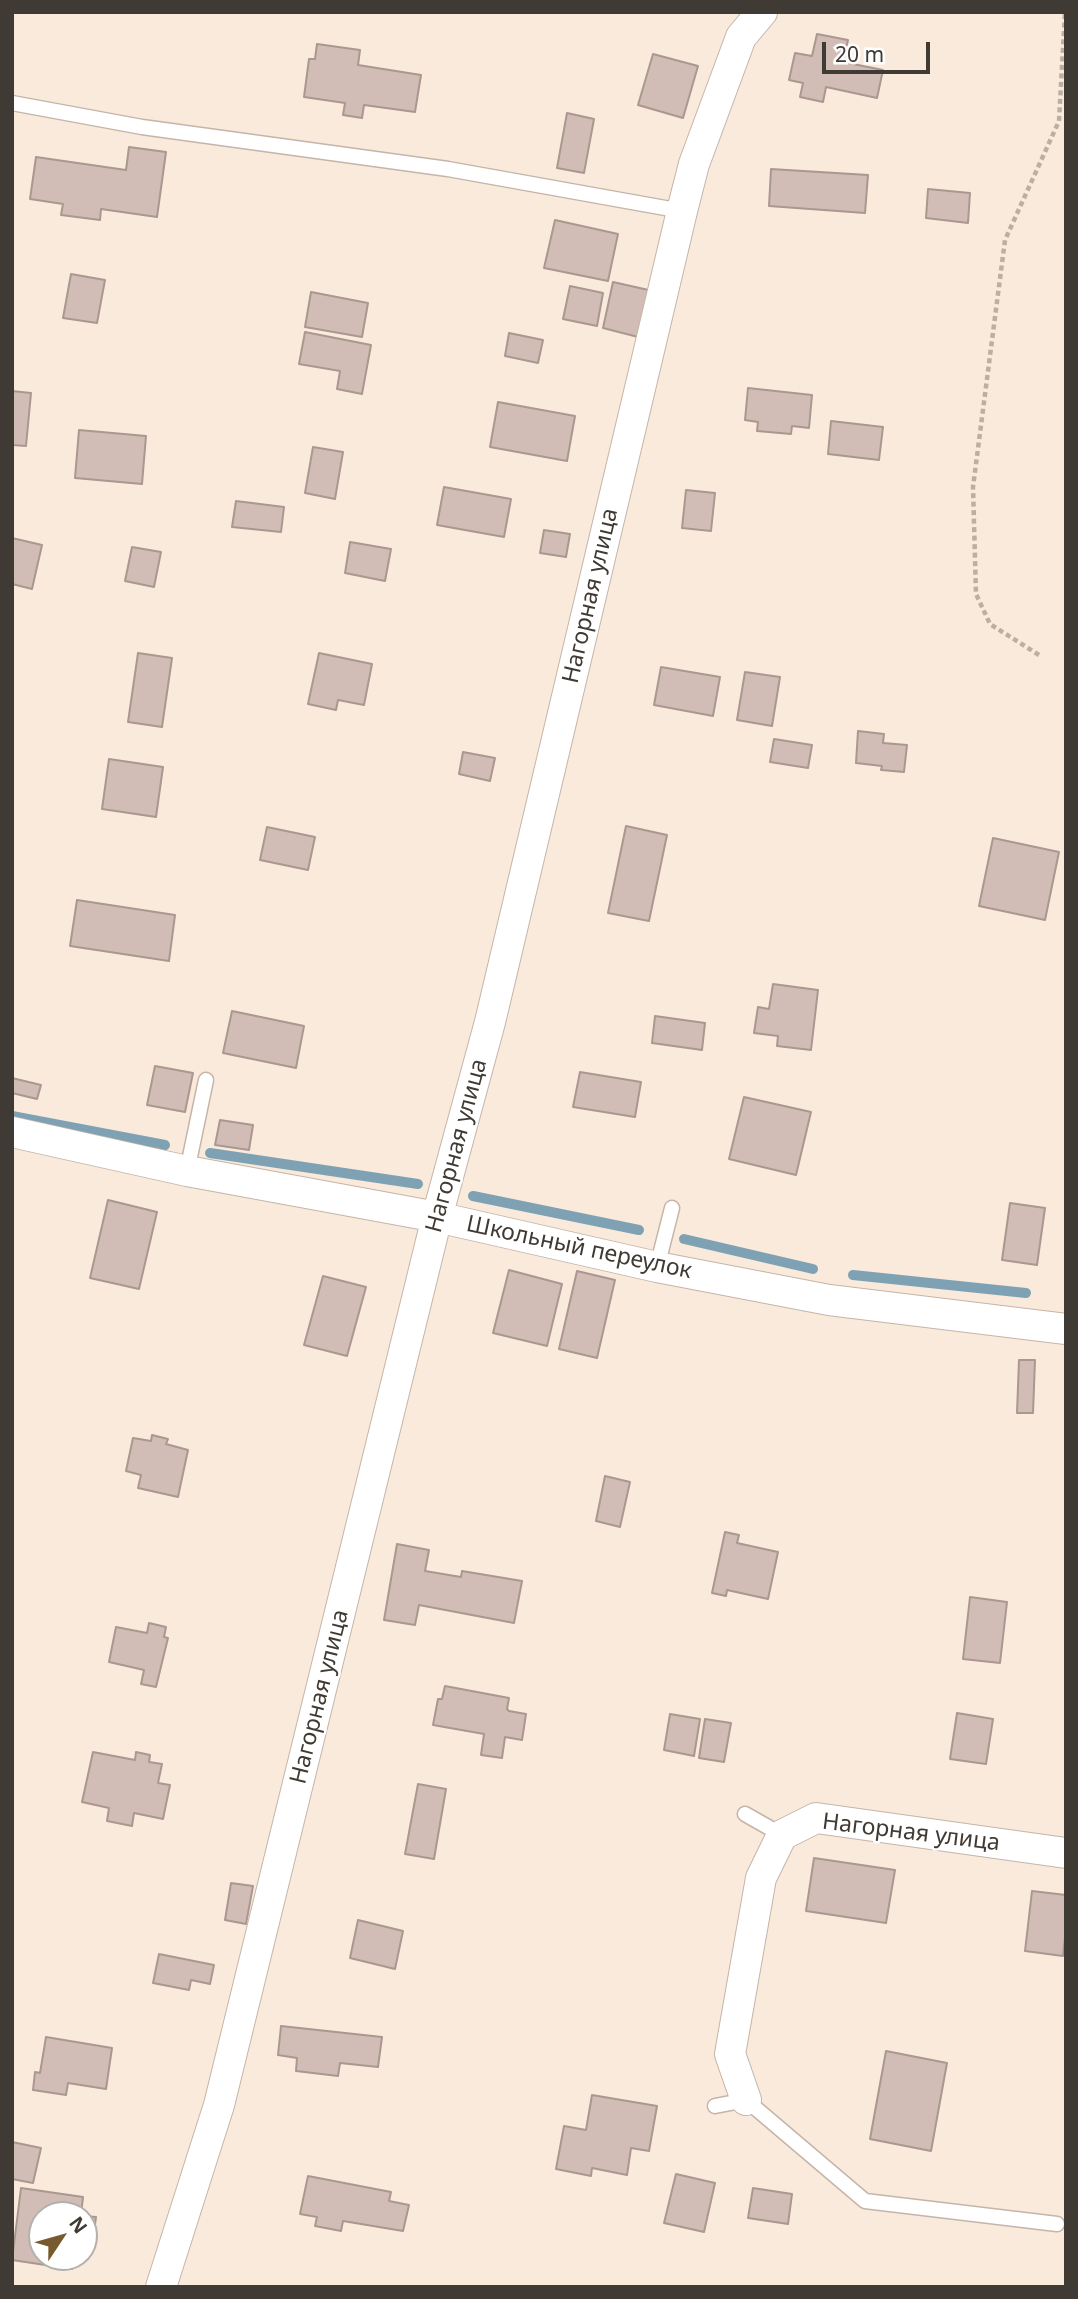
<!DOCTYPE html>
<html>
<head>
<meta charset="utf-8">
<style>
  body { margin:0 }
  #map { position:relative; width:1078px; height:2299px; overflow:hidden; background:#faeadc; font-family:"Noto Sans",sans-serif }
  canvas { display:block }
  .frame { position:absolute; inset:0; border:14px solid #403a34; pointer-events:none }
  .north { position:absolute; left:28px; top:2201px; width:70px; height:70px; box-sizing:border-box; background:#fff; border:2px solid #b3b0ae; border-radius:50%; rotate:54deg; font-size:19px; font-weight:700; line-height:28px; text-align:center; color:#403a34 }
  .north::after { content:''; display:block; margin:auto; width:24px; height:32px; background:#775a2e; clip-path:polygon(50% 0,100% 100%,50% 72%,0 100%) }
  .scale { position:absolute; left:822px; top:42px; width:108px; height:32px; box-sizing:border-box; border:4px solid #403a34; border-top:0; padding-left:9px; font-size:21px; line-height:24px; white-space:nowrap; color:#403a34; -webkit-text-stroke:5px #fff; paint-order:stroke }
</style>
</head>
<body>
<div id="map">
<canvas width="1078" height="2299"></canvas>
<div class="frame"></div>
<div class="north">N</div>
<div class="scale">20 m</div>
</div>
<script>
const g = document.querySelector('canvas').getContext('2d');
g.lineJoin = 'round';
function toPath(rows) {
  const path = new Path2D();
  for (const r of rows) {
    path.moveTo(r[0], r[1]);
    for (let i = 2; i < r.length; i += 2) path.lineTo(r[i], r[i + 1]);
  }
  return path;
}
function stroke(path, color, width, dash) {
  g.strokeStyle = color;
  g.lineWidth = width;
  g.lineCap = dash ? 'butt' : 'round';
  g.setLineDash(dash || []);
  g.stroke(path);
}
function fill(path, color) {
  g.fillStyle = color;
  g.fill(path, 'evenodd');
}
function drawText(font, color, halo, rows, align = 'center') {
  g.font = font + ' "Noto Sans",sans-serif';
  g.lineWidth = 5;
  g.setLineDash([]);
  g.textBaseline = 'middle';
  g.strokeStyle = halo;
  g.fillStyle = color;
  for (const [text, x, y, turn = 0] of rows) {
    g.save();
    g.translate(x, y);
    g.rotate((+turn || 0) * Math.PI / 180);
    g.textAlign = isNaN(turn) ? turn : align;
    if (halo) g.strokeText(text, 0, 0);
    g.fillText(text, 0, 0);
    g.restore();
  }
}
stroke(toPath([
  [12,1116,165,1145],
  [210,1153,418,1184],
  [473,1196,639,1230],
  [684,1239,813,1269],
  [853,1275,1026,1293]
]), '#7ea2b3', 10);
const building = toPath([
  [817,34,848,40,843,62,883,70,877,98,826,87,823,102,800,97,803,83,789,80,795,53,812,56,817,34],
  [317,44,360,50,358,65,421,75,415,112,364,105,362,118,343,115,345,103,304,97,309,59,315,59,317,44],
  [653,54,698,66,683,118,638,105,653,54],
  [567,113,594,119,584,173,557,168,567,113],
  [129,147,166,152,157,217,101,209,100,220,61,215,63,204,30,199,36,157,126,170,129,147],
  [771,169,868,175,865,213,769,206,771,169],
  [928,189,970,193,968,223,926,218,928,189],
  [555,220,618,234,608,281,544,268,555,220],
  [71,274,105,280,97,323,63,318,71,274],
  [613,282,653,291,642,338,603,328,613,282],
  [570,286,603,293,597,326,563,319,570,286],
  [311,292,368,303,362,337,305,327,311,292],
  [305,332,371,345,362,394,337,389,340,371,299,364,305,332],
  [509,333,543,340,538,363,505,356,509,333],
  [748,388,812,395,809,428,792,426,791,434,757,431,758,422,745,420,748,388],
  [12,391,31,393,26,446,12,445,12,391],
  [498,402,575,416,567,461,490,447,498,402],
  [831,421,883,427,879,460,828,454,831,421],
  [79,430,146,436,142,484,75,478,79,430],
  [313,447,343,452,335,499,305,493,313,447],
  [444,487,511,499,504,537,437,525,444,487],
  [686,490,715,493,711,531,682,528,686,490],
  [236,501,284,507,281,532,232,527,236,501],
  [544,530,570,534,566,557,540,553,544,530],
  [12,538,42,545,32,589,12,584,12,538],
  [350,542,391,549,385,581,345,573,350,542],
  [132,547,161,552,154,587,125,581,132,547],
  [138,653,172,658,162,727,128,722,138,653],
  [319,653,372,664,364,705,338,700,336,710,308,704,319,653],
  [661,667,720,677,713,716,654,705,661,667],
  [745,672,780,677,772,726,737,720,745,672],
  [858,731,884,734,883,743,907,745,904,772,881,770,882,766,856,763,858,731],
  [774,739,812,745,808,768,770,762,774,739],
  [463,752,495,758,490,781,459,774,463,752],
  [109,759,163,767,156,817,102,809,109,759],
  [626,826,667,835,649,921,608,913,626,826],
  [267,827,315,837,308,870,260,860,267,827],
  [993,838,1059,852,1045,920,979,906,993,838],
  [77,900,175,915,169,961,70,946,77,900],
  [773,984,818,990,811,1050,777,1046,778,1036,754,1033,758,1007,769,1009,773,984],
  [232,1011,304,1026,296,1068,223,1053,232,1011],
  [655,1016,705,1023,702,1050,652,1043,655,1016],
  [155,1066,193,1073,185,1112,147,1105,155,1066],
  [580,1072,641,1082,635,1117,573,1107,580,1072],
  [12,1078,41,1085,37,1099,12,1093,12,1078],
  [744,1097,811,1112,796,1175,729,1159,744,1097],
  [220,1120,253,1125,249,1150,215,1145,220,1120],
  [108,1200,157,1212,139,1289,90,1278,108,1200],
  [1010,1203,1045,1208,1037,1265,1002,1260,1010,1203],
  [509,1270,562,1284,547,1346,493,1333,509,1270],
  [577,1271,615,1280,597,1358,559,1349,577,1271],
  [323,1276,366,1287,347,1356,304,1345,323,1276],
  [1019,1360,1035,1360,1033,1413,1017,1413,1019,1360],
  [152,1435,168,1439,166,1444,188,1450,178,1497,138,1488,141,1475,126,1471,133,1438,151,1441,152,1435],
  [605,1476,630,1482,620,1527,596,1521,605,1476],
  [725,1532,739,1535,737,1543,778,1552,768,1599,727,1590,726,1596,712,1593,725,1532],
  [397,1544,429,1550,425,1571,461,1577,462,1571,522,1581,514,1623,419,1605,415,1625,384,1620,397,1544],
  [970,1597,1007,1602,1000,1663,963,1659,970,1597],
  [149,1623,166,1627,164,1637,168,1638,156,1687,141,1684,144,1670,109,1662,116,1627,147,1633,149,1623],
  [445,1686,509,1698,507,1709,509,1711,526,1714,522,1740,505,1737,502,1758,481,1755,484,1734,433,1725,438,1699,442,1699,445,1686],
  [957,1713,993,1719,986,1764,950,1759,957,1713],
  [670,1714,700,1719,694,1756,664,1750,670,1714],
  [705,1719,731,1723,724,1762,699,1758,705,1719],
  [93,1752,135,1760,136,1752,150,1755,149,1762,162,1764,158,1783,170,1785,163,1819,134,1813,132,1826,107,1821,109,1808,82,1802,93,1752],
  [418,1784,446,1789,434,1859,405,1854,418,1784],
  [814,1858,895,1870,886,1923,806,1911,814,1858],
  [231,1883,253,1886,246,1924,225,1920,231,1883],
  [1032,1891,1066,1895,1066,1928,1063,1956,1025,1951,1032,1891],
  [358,1920,403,1931,395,1969,350,1958,358,1920],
  [159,1954,214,1965,210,1984,191,1980,189,1990,153,1983,159,1954],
  [281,2026,382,2037,378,2067,340,2063,338,2076,296,2071,297,2058,278,2055,281,2026],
  [46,2037,112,2048,106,2089,68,2083,66,2095,33,2090,35,2072,40,2073,46,2037],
  [886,2051,947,2063,931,2151,870,2139,886,2051],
  [592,2095,657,2106,649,2151,631,2148,627,2175,592,2168,591,2176,556,2169,564,2126,586,2130,592,2095],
  [12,2142,41,2148,33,2183,12,2179,12,2142],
  [676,2174,715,2183,704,2232,664,2223,676,2174],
  [308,2176,391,2192,389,2201,409,2205,403,2231,343,2221,341,2231,315,2226,317,2217,300,2214,308,2176],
  [21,2188,83,2197,81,2215,42,2215,42,2257,74,2257,72,2269,12,2260,21,2188],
  [753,2188,792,2194,788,2224,748,2218,753,2188],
  [84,2216,96,2217,93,2239,84,2238,84,2216]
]);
fill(building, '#d1bdb5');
stroke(building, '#aa9790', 2);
const lane = toPath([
  [12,103,142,127,448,169,682,211],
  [187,1171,206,1080],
  [657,1267,672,1208],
  [745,1814,782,1835],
  [715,2106,746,2100,865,2201,1057,2224]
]);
const street = toPath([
  [12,1132,187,1171,437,1217,657,1267,829,1300,1066,1329],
  [746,2100,730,2054,761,1878,782,1835,816,1818,1066,1853],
  [161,2287,219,2105,437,1217,490,1022,682,211,694,164,741,37,762,12]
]);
stroke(lane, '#c5b5a9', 17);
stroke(street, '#c5b5a9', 32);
stroke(toPath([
  [1039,655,990,624,976,594,973,487,1005,240,1059,121,1065,12]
]), '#bbaea3', 4.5, [5, 3.5]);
stroke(lane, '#fff', 14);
stroke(street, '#fff', 30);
drawText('23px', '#403a34', '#fff', [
  ["Нагорная улица",591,596,-77],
  ["Нагорная улица",457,1146,-75],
  ["Школьный переулок",579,1248,12],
  ["Нагорная улица",320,1697,-76],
  ["Нагорная улица",911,1833,7]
]);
</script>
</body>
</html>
